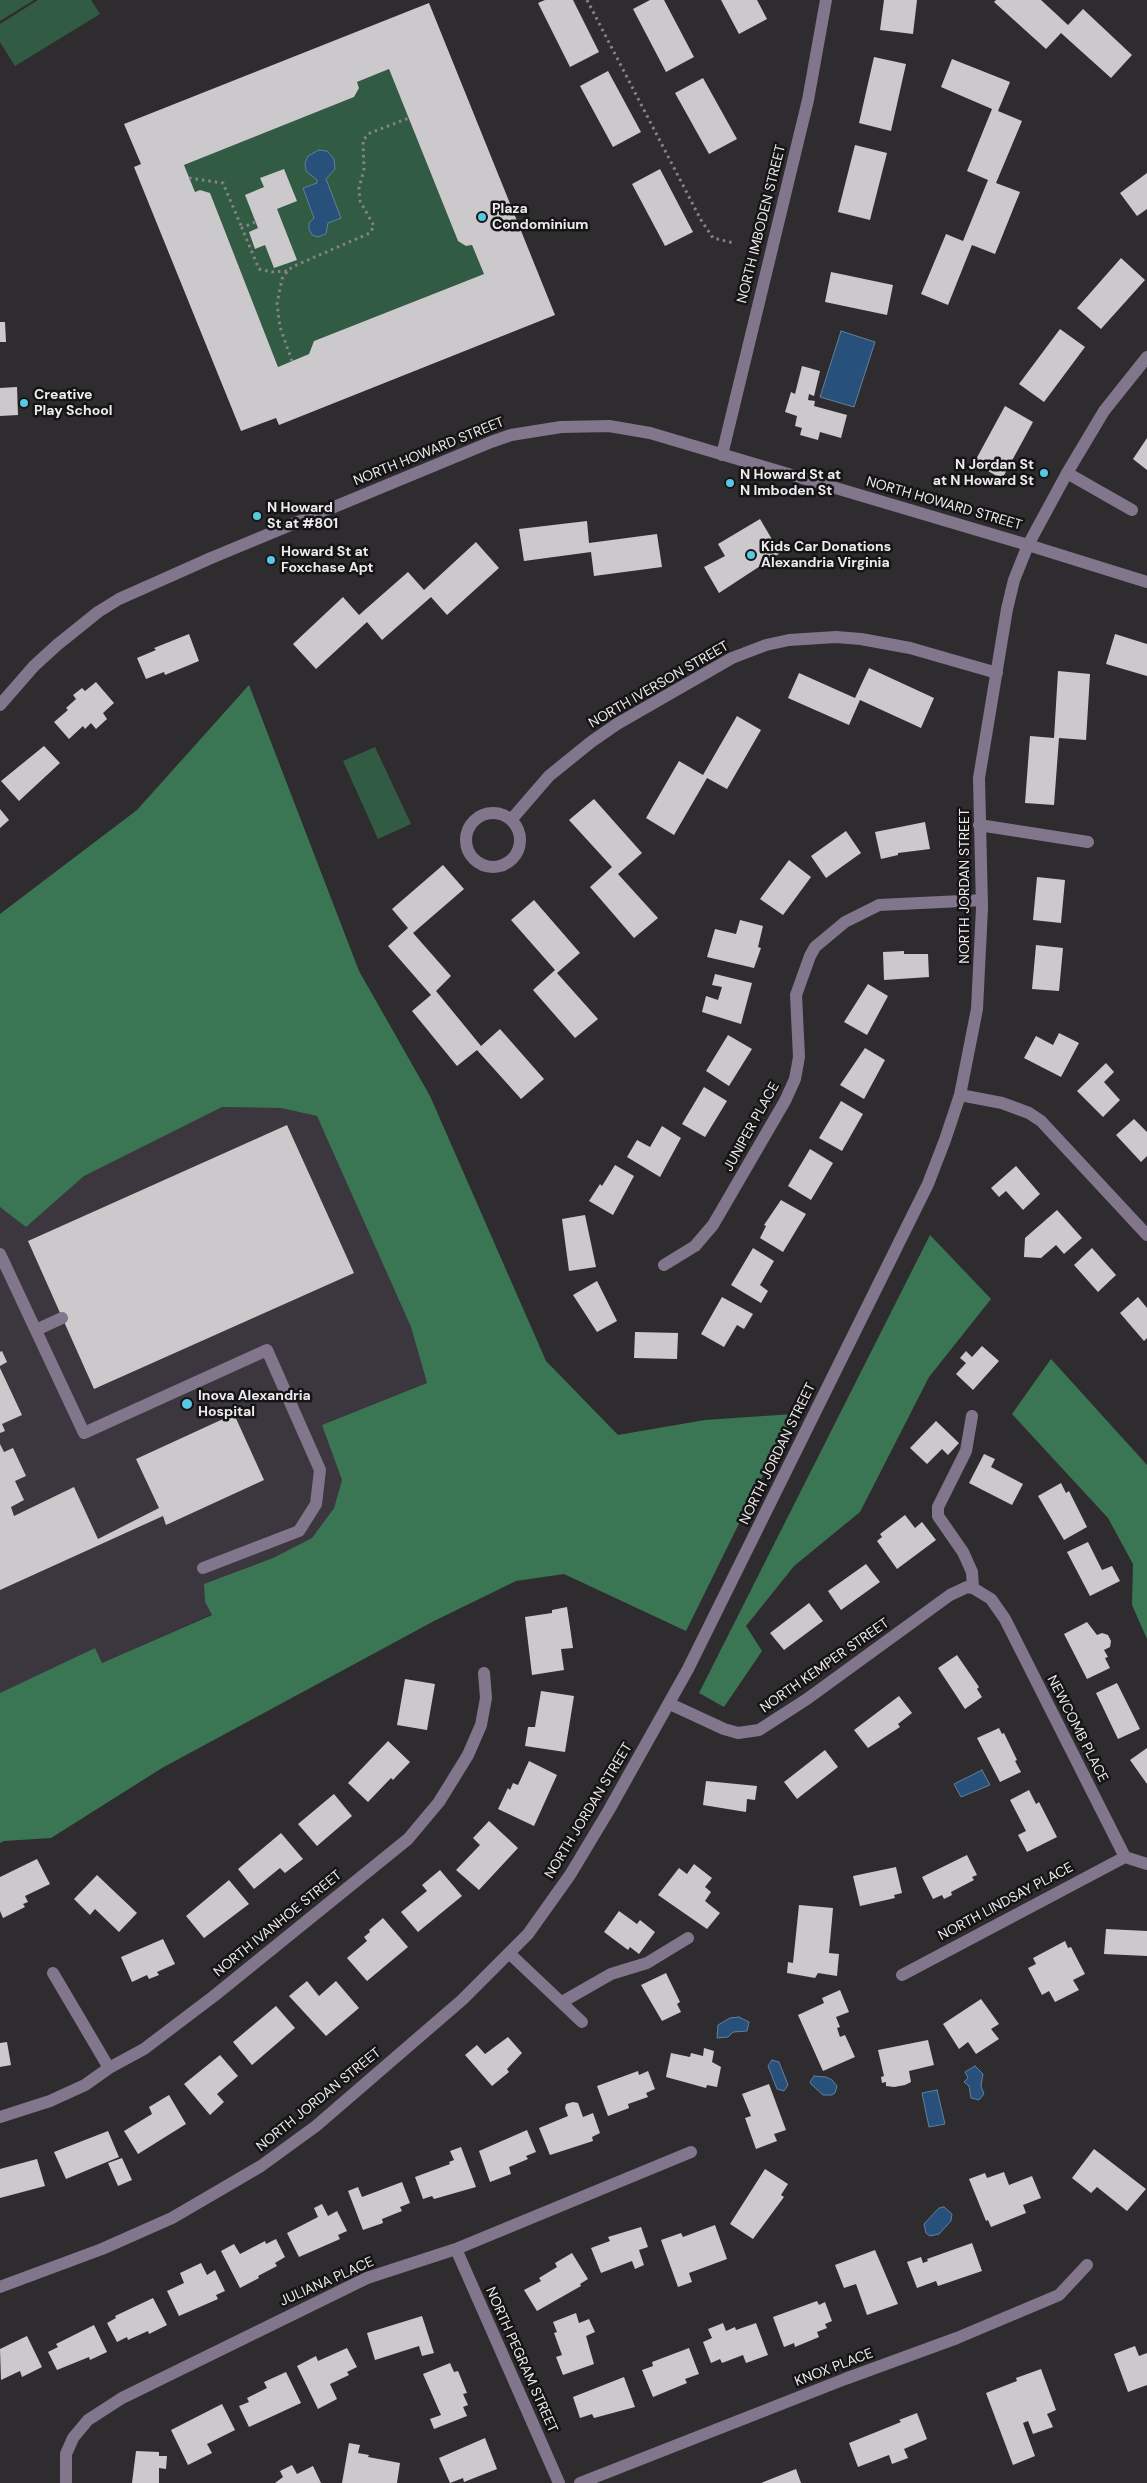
<!DOCTYPE html>
<html>
<head>
<meta charset="utf-8">
<style>
  body { margin:0 }
  canvas { display:block; background:#2f2c2f }
</style>
</head>
<body>
<canvas width="1147" height="2483"></canvas>
<script>
const g = document.querySelector('canvas').getContext('2d');
g.lineJoin = 'round';
function fill(path, color) {
  g.fillStyle = color;
  g.fill(path, 'evenodd');
}
function toPath(rows) {
  const path = new Path2D();
  for (const r of rows) {
    if (r.length === 3) {
      path.moveTo(r[0] + r[2], r[1]);
      path.arc(r[0], r[1], r[2], 0, 2 * Math.PI);
      continue;
    }
    path.moveTo(r[0], r[1]);
    for (let i = 2; i < r.length; i += 2) path.lineTo(r[i], r[i + 1]);
  }
  return path;
}
function stroke(path, color, width, dash) {
  g.strokeStyle = color;
  g.lineWidth = width;
  g.lineCap = dash ? 'butt' : 'round';
  g.setLineDash(dash || []);
  g.stroke(path);
}
function drawText(font, color, halo, rows, align = 'center') {
  g.font = font + ' "DM Sans",sans-serif';
  g.lineWidth = 5;
  g.setLineDash([]);
  g.textBaseline = 'middle';
  g.strokeStyle = halo;
  g.fillStyle = color;
  for (const [text, x, y, turn = 0] of rows) {
    g.save();
    g.translate(x, y);
    g.rotate((+turn || 0) * Math.PI / 180);
    g.textAlign = isNaN(turn) ? turn : align;
    if (halo) g.strokeText(text, 0, 0);
    g.fillText(text, 0, 0);
    g.restore();
  }
}
fill(toPath([
  [222,1107,281,1108,318,1116,411,1327,427,1383,323,1425,342,1480,334,1507,312,1538,273,1558,230,1574,212,1614,102,1663,95,1648,0,1693,0,1207,26,1226,84,1176]
]), '#3c363e');
fill(toPath([
  [0,0,34,0,0,21],
  [38,0,91,0,100,14,15,66,0,42,0,24],
  [389,69,458,241,466,246,472,245,484,274,314,341,309,354,278,367,210,194,200,190,195,192,184,165,354,97,359,88,357,82],
  [375,747,411,824,378,839,343,761]
]), '#315b42');
fill(toPath([
  [249,685,359,971,430,1096,546,1361,618,1435,705,1420,793,1414,686,1631,564,1574,516,1581,434,1621,162,1768,51,1838,4,1841,0,1843,0,1693,95,1648,102,1663,212,1615,205,1602,204,1584,273,1558,312,1538,334,1508,342,1480,322,1425,427,1383,411,1327,317,1116,281,1108,222,1107,84,1176,26,1227,0,1207,0,914,137,810],
  [930,1235,991,1299,929,1377,860,1512,794,1566,746,1626,762,1651,724,1707,699,1693],
  [1051,1359,1147,1465,1147,1639,1132,1605,1133,1564,1108,1518,1012,1414]
]), '#3a7654');
const water = toPath([
  [319,150,327,151,334,159,335,169,326,179,341,218,328,223,326,234,318,237,312,235,309,229,309,223,314,218,303,188,317,183,317,180,306,171,305,163,308,156,319,150],
  [841,331,875,342,854,407,820,397,841,331],
  [982,1770,990,1785,961,1797,954,1784,982,1770],
  [739,2017,749,2022,747,2031,733,2032,728,2037,717,2038,718,2025,730,2018,739,2017],
  [772,2060,779,2062,788,2085,784,2091,777,2089,768,2066,772,2060],
  [975,2066,983,2074,981,2086,984,2094,979,2100,971,2098,969,2086,964,2082,968,2078,965,2072,975,2066],
  [814,2076,826,2077,832,2080,837,2086,835,2093,832,2095,823,2095,811,2084,810,2082,814,2076],
  [937,2090,945,2124,929,2127,922,2093,937,2090],
  [944,2207,952,2214,951,2221,939,2234,930,2236,926,2233,924,2224,939,2208,944,2207]
]);
fill(water, '#27517a');
stroke(water, '#627f9c', 1);
fill(toPath([
  [545,0,573,0,599,52,570,67,538,3],
  [650,0,664,0,694,57,666,72,633,9],
  [721,0,757,0,767,19,739,34],
  [884,0,917,0,913,34,880,30],
  [996,0,1041,0,1068,25,1083,9,1132,55,1111,78,1061,33,1046,49,994,2],
  [429,3,555,315,279,425,276,418,241,431,134,167,141,164,124,124],
  [389,69,458,241,466,246,472,245,484,274,314,341,309,354,278,367,210,193,200,190,195,192,184,165,354,97,359,88,357,82],
  [874,57,906,64,891,131,859,123],
  [952,59,1010,82,998,111,1022,121,996,183,1020,192,995,254,972,245,948,305,921,294,946,234,963,241,988,180,967,171,992,109,941,87],
  [608,71,641,132,613,147,580,86],
  [703,78,737,139,709,154,675,93],
  [855,145,887,153,870,220,838,212],
  [284,169,297,201,277,209,297,260,274,268,265,245,255,249,249,232,258,228,245,195,264,187,260,178],
  [660,169,693,232,665,246,632,184],
  [1147,173,1147,209,1137,216,1120,193],
  [1121,258,1145,280,1101,329,1077,308],
  [831,272,893,285,887,315,825,302],
  [0,322,5,322,6,342,0,342],
  [1060,329,1085,347,1044,402,1019,384],
  [802,366,820,371,814,396,809,394,808,400,815,401,814,406,847,415,841,438,820,432,818,440,800,435,802,428,795,426,797,416,785,412,791,392,795,394],
  [17,387,18,415,0,416,0,388],
  [1005,406,1033,422,1002,479,974,463],
  [1147,438,1147,470,1133,459],
  [760,519,780,553,719,593,704,567,725,556,718,544],
  [587,521,589,543,657,534,662,567,594,576,591,552,524,561,519,529],
  [476,542,499,568,447,615,431,597,382,640,367,622,316,669,293,644,343,597,359,615,408,572,424,590],
  [189,634,199,661,165,675,164,672,146,679,137,658,156,650,154,648],
  [1115,634,1147,644,1147,676,1106,664],
  [869,668,934,698,921,728,860,700,849,725,788,698,799,673,855,698],
  [1058,671,1090,674,1086,740,1059,738,1054,805,1025,803,1030,736,1054,738],
  [96,682,114,703,103,713,107,719,96,729,91,723,85,729,83,726,69,739,54,722,68,710,66,708,76,699,73,695,82,688,85,691],
  [737,716,761,730,727,789,707,778,674,835,646,818,679,761,703,775],
  [44,746,60,763,19,801,1,781],
  [594,799,642,853,618,874,658,918,634,938,590,887,612,867,569,820],
  [0,809,9,820,0,828],
  [925,822,930,849,898,853,898,855,881,859,875,832],
  [846,831,861,853,826,878,811,856],
  [789,860,811,877,783,915,760,899],
  [443,865,464,889,413,933,451,976,436,991,481,1046,500,1029,544,1079,521,1099,477,1050,457,1066,412,1011,431,995,388,946,408,928,392,909],
  [1037,877,1065,880,1061,923,1033,920],
  [534,900,580,953,557,973,598,1019,575,1038,533,990,555,970,511,920],
  [740,920,763,926,758,947,761,948,754,968,707,957,715,929,736,934],
  [1036,945,1063,948,1059,991,1032,989],
  [904,951,904,954,928,954,929,977,884,980,883,952],
  [715,974,752,983,741,1024,702,1012,706,996,718,1000,722,987,712,985],
  [868,984,888,996,867,1035,844,1022],
  [1059,1033,1079,1043,1061,1077,1024,1058,1036,1036,1053,1045],
  [728,1035,752,1049,729,1086,706,1071],
  [865,1048,885,1060,864,1099,840,1085],
  [1106,1063,1114,1072,1104,1082,1120,1100,1103,1117,1077,1091],
  [704,1087,727,1101,705,1137,682,1124],
  [841,1101,863,1114,842,1151,819,1138],
  [1134,1119,1147,1132,1147,1156,1141,1162,1116,1135],
  [287,1125,354,1273,94,1389,28,1241],
  [662,1126,681,1138,660,1177,627,1157,637,1140,650,1147],
  [810,1149,833,1163,811,1200,788,1186],
  [615,1165,634,1176,613,1215,589,1201,600,1184,602,1186],
  [1016,1166,1040,1194,1023,1210,1006,1191,999,1197,991,1188],
  [781,1200,806,1214,783,1252,760,1238,766,1226,764,1225],
  [1057,1210,1082,1238,1064,1254,1056,1245,1041,1258,1024,1257,1025,1238],
  [585,1215,596,1267,569,1271,562,1219],
  [753,1248,774,1261,760,1285,768,1291,761,1303,731,1285],
  [1092,1248,1116,1275,1098,1292,1074,1265],
  [597,1281,617,1321,597,1332,573,1295],
  [722,1297,753,1314,744,1329,737,1325,724,1347,701,1334],
  [1138,1297,1147,1308,1147,1338,1144,1341,1120,1313],
  [635,1332,678,1333,677,1359,634,1358],
  [982,1346,999,1361,973,1390,956,1374,966,1363,960,1358,966,1351,972,1357],
  [2,1351,7,1362,0,1366,0,1352],
  [0,1368,22,1415,2,1424,5,1431,0,1433],
  [234,1414,264,1480,166,1525,163,1516,0,1590,0,1444,4,1452,13,1448,26,1476,15,1481,24,1500,11,1507,14,1516,74,1487,98,1539,159,1508,136,1459],
  [936,1421,959,1443,948,1455,942,1449,927,1464,910,1448],
  [984,1454,995,1459,991,1467,1023,1484,1012,1505,969,1483],
  [1061,1483,1066,1493,1069,1491,1087,1527,1064,1540,1038,1496],
  [905,1515,915,1528,922,1522,936,1540,897,1569,877,1541,882,1537,880,1534],
  [1088,1542,1102,1570,1112,1566,1120,1581,1090,1596,1067,1552],
  [866,1564,880,1582,841,1610,828,1591],
  [809,1603,823,1621,784,1650,770,1633],
  [567,1607,573,1648,561,1649,564,1670,532,1675,525,1617,552,1613,552,1610],
  [1087,1622,1097,1635,1102,1633,1108,1635,1111,1641,1110,1647,1104,1650,1108,1657,1105,1658,1110,1668,1087,1679,1064,1634],
  [957,1655,979,1687,977,1689,982,1697,965,1709,938,1668],
  [405,1679,435,1684,427,1730,397,1725],
  [1117,1683,1140,1729,1118,1739,1096,1693],
  [541,1691,574,1696,565,1752,525,1746,528,1727,535,1727],
  [899,1696,912,1713,898,1724,900,1727,868,1748,854,1730],
  [999,1728,1002,1734,1004,1733,1017,1760,1015,1761,1021,1772,1000,1782,977,1738],
  [388,1741,410,1762,393,1780,391,1778,368,1802,348,1783],
  [1147,1748,1147,1784,1130,1760],
  [825,1750,838,1767,797,1799,784,1782],
  [529,1761,557,1775,534,1826,498,1809,508,1788,510,1790,513,1783,518,1785],
  [706,1781,757,1786,755,1800,747,1799,746,1812,703,1805],
  [1029,1790,1036,1804,1039,1802,1057,1837,1027,1852,1018,1835,1026,1831,1010,1800],
  [334,1794,352,1816,317,1846,298,1824],
  [489,1821,518,1848,479,1890,456,1870,480,1845,473,1838],
  [281,1833,303,1859,285,1873,280,1868,254,1889,238,1869],
  [967,1855,977,1875,972,1877,974,1880,951,1892,952,1895,944,1899,942,1895,933,1899,922,1877],
  [37,1859,50,1884,25,1896,28,1902,23,1904,25,1907,3,1918,0,1911,0,1877],
  [694,1864,712,1878,705,1887,711,1892,705,1901,720,1913,707,1929,658,1895,679,1868,687,1874],
  [896,1867,902,1893,894,1895,895,1898,860,1906,853,1876],
  [440,1870,462,1896,418,1932,401,1912,427,1891,422,1885],
  [97,1875,137,1913,119,1932,95,1909,90,1915,74,1899],
  [229,1880,249,1904,204,1938,186,1916],
  [799,1905,833,1908,829,1953,839,1954,837,1976,818,1973,815,1978,787,1973,788,1962,793,1963],
  [619,1911,637,1924,640,1920,655,1932,639,1954,630,1947,628,1950,604,1932],
  [383,1918,408,1947,367,1981,347,1958,367,1941,364,1937,370,1932,369,1930],
  [1106,1929,1147,1931,1147,1956,1104,1954],
  [163,1939,175,1964,157,1972,159,1975,149,1979,147,1975,132,1982,121,1957],
  [1065,1941,1068,1948,1071,1947,1085,1974,1073,1980,1079,1990,1055,2002,1049,1991,1042,1995,1028,1968,1036,1964,1033,1958],
  [666,1973,680,2002,677,2004,681,2012,662,2021,641,1985],
  [307,1981,319,1996,336,1981,359,2008,326,2036,289,1996],
  [840,1990,849,2012,836,2017,840,2027,837,2028,840,2037,845,2035,855,2057,823,2071,798,2015,824,2003,822,1998],
  [981,1999,999,2024,991,2029,999,2039,976,2054,968,2042,959,2049,943,2024],
  [276,2006,295,2028,252,2065,233,2042],
  [508,2037,522,2053,507,2069,509,2072,492,2086,465,2055,477,2045,485,2054],
  [928,2040,934,2065,909,2071,911,2082,905,2085,894,2087,886,2086,886,2082,882,2083,881,2077,884,2076,878,2050],
  [7,2042,11,2065,0,2067,0,2043],
  [704,2048,714,2051,712,2062,721,2067,717,2087,707,2085,706,2088,666,2077,671,2053,690,2057,691,2053,703,2056],
  [220,2055,238,2076,217,2094,224,2102,210,2115,184,2084],
  [638,2071,639,2075,648,2071,655,2089,646,2093,648,2097,628,2104,629,2108,608,2116,597,2086],
  [769,2084,786,2130,774,2134,777,2141,756,2149,745,2118,751,2116,742,2094],
  [169,2095,186,2124,138,2154,124,2131,152,2114,149,2107],
  [573,2102,578,2103,583,2117,593,2113,600,2133,592,2137,593,2141,550,2155,539,2128,568,2116,565,2108,566,2104],
  [527,2130,536,2152,526,2156,528,2159,509,2167,511,2174,490,2182,479,2151],
  [108,2131,119,2157,66,2179,54,2152],
  [461,2147,476,2187,434,2199,432,2196,423,2199,415,2177,450,2164,449,2162,454,2160,450,2151],
  [1094,2149,1146,2189,1127,2211,1097,2187,1091,2193,1072,2178],
  [122,2158,132,2180,118,2186,108,2163],
  [37,2159,45,2186,0,2198,0,2169],
  [765,2169,788,2184,781,2195,784,2197,753,2239,730,2224],
  [1004,2172,1009,2185,1032,2176,1041,2198,1023,2205,1026,2213,991,2227,988,2220,986,2221,969,2179,985,2173,987,2178],
  [402,2182,410,2203,400,2207,402,2211,382,2219,383,2223,363,2230,348,2191,358,2187,362,2197],
  [322,2204,328,2216,337,2211,347,2231,338,2235,340,2239,299,2257,287,2233,318,2217,314,2208],
  [715,2225,727,2259,689,2273,692,2282,678,2287,661,2240,681,2233,683,2237],
  [641,2227,648,2247,639,2250,644,2265,635,2269,632,2261,601,2273,591,2248,610,2241,608,2237],
  [276,2239,285,2257,275,2263,277,2266,258,2276,259,2278,240,2288,221,2251,234,2244,240,2254,265,2241,266,2244],
  [972,2243,982,2271,938,2286,936,2281,917,2288,907,2262,921,2257,923,2263,928,2261,927,2259],
  [875,2250,898,2304,867,2315,856,2284,844,2288,835,2265],
  [572,2253,588,2279,580,2284,581,2286,537,2311,524,2290,541,2281,539,2278,557,2267,555,2263],
  [201,2263,207,2275,215,2270,225,2291,216,2295,218,2299,179,2316,167,2291,184,2283,180,2273],
  [153,2298,167,2325,149,2334,148,2331,128,2340,127,2337,117,2342,107,2323,116,2318,115,2316],
  [817,2301,819,2305,825,2302,832,2321,825,2324,827,2328,817,2332,819,2337,795,2347,794,2343,784,2347,773,2317],
  [576,2313,579,2323,589,2319,595,2332,586,2336,594,2364,563,2375,556,2357,562,2355,554,2333,557,2332,553,2322],
  [422,2316,434,2353,422,2356,419,2346,375,2360,367,2333],
  [723,2323,726,2331,735,2327,736,2330,756,2323,768,2355,746,2363,743,2355,722,2363,720,2359,711,2363,703,2342,712,2338,708,2329],
  [94,2325,107,2352,90,2360,89,2357,57,2370,48,2352,58,2347,56,2344],
  [27,2336,42,2367,22,2377,20,2371,1,2380,0,2349],
  [1135,2346,1139,2356,1147,2353,1147,2385,1128,2392,1114,2354],
  [347,2348,357,2367,347,2372,349,2375,330,2384,337,2399,318,2409,297,2366,316,2356,318,2361],
  [689,2348,699,2374,685,2379,687,2383,653,2397,642,2370,653,2366,652,2362],
  [450,2363,454,2372,458,2371,467,2393,463,2394,468,2405,463,2407,467,2416,434,2429,430,2419,441,2415,423,2374],
  [1041,2369,1056,2410,1047,2414,1053,2427,1033,2434,1028,2421,1023,2423,1035,2456,1013,2465,986,2393,1017,2381,1016,2378],
  [286,2372,301,2403,249,2427,239,2406,249,2402,247,2398,267,2388,264,2382],
  [624,2377,635,2407,594,2418,592,2414,580,2418,573,2397],
  [222,2404,235,2430,207,2444,212,2453,188,2465,171,2430],
  [917,2413,927,2439,904,2449,908,2458,892,2464,889,2455,858,2467,849,2443,901,2422,899,2420],
  [485,2438,497,2469,464,2482,463,2478,450,2483,439,2458],
  [349,2443,360,2445,358,2453,369,2455,368,2457,400,2463,397,2483,342,2483],
  [136,2451,159,2452,159,2456,167,2456,166,2469,159,2468,159,2483,132,2483],
  [292,2465,297,2474,313,2466,321,2483,275,2483,283,2477,280,2471],
  [796,2469,801,2483,761,2483]
]), '#ccc9cc');
stroke(toPath([
  [587,0,701,220,713,238,734,243],
  [189,178,223,183,242,228],
  [255,222,242,228,259,269,272,272,287,271],
  [292,361,280,327,277,304,282,279,288,270,294,266,370,233,374,226,360,201,359,188,364,169,363,140,370,133,409,118]
]), '#868386', 3, [2.5, 4]);
stroke(toPath([
  [722,455,808,100,826,0],
  [1067,473,1132,510],
  [0,705,34,666,57,645,98,612,119,599,211,558,491,442,511,435,561,427,609,426,650,433,1028,545,1147,582],
  [493,840,27],
  [511,820,549,776,591,742,617,724,732,658,766,645,789,640,836,637,861,639,910,648,997,673],
  [979,825,1088,842],
  [960,1095,1002,1103,1029,1113,1041,1121,1147,1235],
  [0,1254,84,1433,267,1350,320,1470,316,1504,299,1531,203,1568],
  [664,1265,695,1246,713,1225,785,1101,795,1079,799,1057,796,995,810,956,815,947,845,922,879,905,982,900],
  [36,1330,62,1318],
  [972,1416,966,1451,938,1507,938,1516,963,1552,972,1572,973,1588],
  [670,1704,724,1729,738,1733,759,1730,807,1699,950,1595,967,1587,973,1588,991,1599,1005,1619,1125,1857,1147,1864],
  [509,1953,582,2022],
  [53,1973,109,2068],
  [902,1975,1125,1857],
  [562,2002,611,1974,647,1963,688,1938],
  [0,2117,50,2101,85,2085,109,2068,144,2049,214,1996,408,1839,439,1802,468,1755,481,1725,486,1698,484,1673],
  [456,2249,559,2483],
  [0,2287,102,2249,172,2218,261,2166,316,2126,462,2000,528,1934,570,1875,609,1810,688,1669,928,1184,945,1140,960,1095,977,1009,982,908,979,778,1007,609,1014,580,1028,545,1067,473,1104,411,1147,357],
  [66,2483,66,2454,73,2438,88,2420,122,2398,367,2278,456,2249,691,2152],
  [580,2483,845,2379,957,2338,1059,2295,1087,2265]
]), '#82768c', 12);
for (const [x, y, r, color] of [
  [482,217,5,"#57c9e3"],
  [24,403,5,"#57c9e3"],
  [1044,473,5,"#57c9e3"],
  [730,483,5,"#57c9e3"],
  [257,516,5,"#57c9e3"],
  [751,555,5,"#57c9e3"],
  [271,560,5,"#57c9e3"],
  [187,1404,6,"#57c9e3"]
]) {
  const dot = new Path2D();
  dot.arc(x, y, r, 0, 2 * Math.PI);
  g.fillStyle = color;
  g.fill(dot);
  stroke(dot, '#161516', 2);
}
drawText('bold 14px', '#edebed', '#161516', [
  ["Plaza",492,209],
  ["Condominium",492,225],
  ["Creative",34,395],
  ["Play School",34,411],
  ["N Jordan St",1034,465,"right"],
  ["at N Howard St",1034,481,"right"],
  ["N Howard St at",740,475],
  ["N Imboden St",740,491],
  ["N Howard",267,508],
  ["St at #801",267,524],
  ["Kids Car Donations",761,547],
  ["Alexandria Virginia",761,563],
  ["Howard St at",281,552],
  ["Foxchase Apt",281,568],
  ["Inova Alexandria",198,1396],
  ["Hospital",198,1412]
], 'left');
drawText('14px', '#edebed', '#161516', [
  ["NORTH IMBODEN STREET",762,224,-76],
  ["NORTH HOWARD STREET",429,452,-22],
  ["NORTH HOWARD STREET",944,504,16],
  ["NORTH IVERSON STREET",659,685,-30],
  ["NORTH JORDAN STREET",965,886,-90],
  ["JUNIPER PLACE",752,1127,-61],
  ["NORTH JORDAN STREET",778,1454,-64],
  ["NORTH KEMPER STREET",825,1666,-35],
  ["NEWCOMB PLACE",1077,1729,63],
  ["NORTH JORDAN STREET",589,1811,-59],
  ["NORTH LINDSAY PLACE",1006,1902,-28],
  ["NORTH IVANHOE STREET",278,1924,-39],
  ["NORTH JORDAN STREET",319,2100,-39],
  ["JULIANA PLACE",327,2282,-24],
  ["NORTH PEGRAM STREET",521,2360,66],
  ["KNOX PLACE",834,2368,-21]
]);
</script>
</body>
</html>
